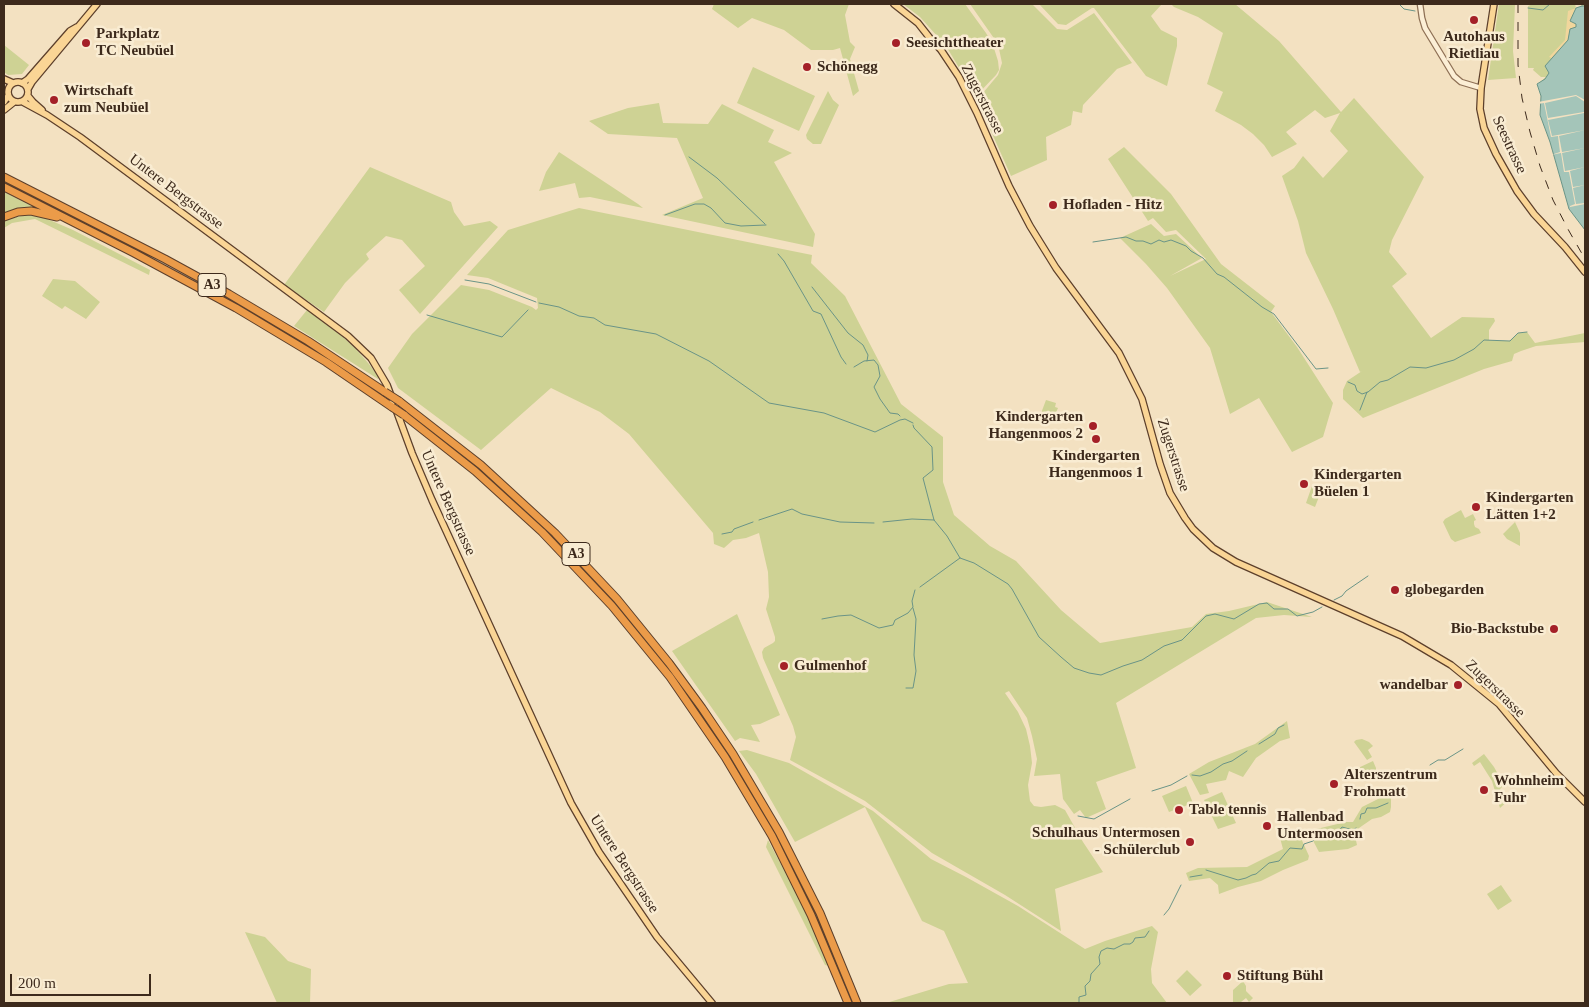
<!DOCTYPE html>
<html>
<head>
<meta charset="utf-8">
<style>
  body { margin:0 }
  #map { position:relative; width:1589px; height:1007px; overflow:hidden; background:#f3e1c1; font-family:"Times New Roman",serif }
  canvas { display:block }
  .frame { position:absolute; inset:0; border:5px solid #3d2a1c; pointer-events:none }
  .scale { position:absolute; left:10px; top:974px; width:141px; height:22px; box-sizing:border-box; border:2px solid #3d2a1c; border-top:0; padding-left:6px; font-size:15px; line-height:18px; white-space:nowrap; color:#3d2a1c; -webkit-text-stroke:4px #f9ecd2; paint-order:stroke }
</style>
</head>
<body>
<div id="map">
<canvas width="1589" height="1007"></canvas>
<div class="frame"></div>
<div class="scale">200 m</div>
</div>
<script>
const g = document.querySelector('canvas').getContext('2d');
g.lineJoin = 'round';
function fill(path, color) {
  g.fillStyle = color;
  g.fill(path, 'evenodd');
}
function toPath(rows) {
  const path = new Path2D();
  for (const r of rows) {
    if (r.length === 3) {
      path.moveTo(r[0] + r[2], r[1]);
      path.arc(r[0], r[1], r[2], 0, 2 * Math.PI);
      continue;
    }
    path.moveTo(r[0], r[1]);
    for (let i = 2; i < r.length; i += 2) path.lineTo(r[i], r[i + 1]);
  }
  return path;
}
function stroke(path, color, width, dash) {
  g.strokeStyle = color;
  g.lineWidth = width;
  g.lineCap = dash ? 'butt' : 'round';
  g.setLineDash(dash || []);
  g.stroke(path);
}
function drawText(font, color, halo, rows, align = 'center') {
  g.font = font + ' "Times New Roman",serif';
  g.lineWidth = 5;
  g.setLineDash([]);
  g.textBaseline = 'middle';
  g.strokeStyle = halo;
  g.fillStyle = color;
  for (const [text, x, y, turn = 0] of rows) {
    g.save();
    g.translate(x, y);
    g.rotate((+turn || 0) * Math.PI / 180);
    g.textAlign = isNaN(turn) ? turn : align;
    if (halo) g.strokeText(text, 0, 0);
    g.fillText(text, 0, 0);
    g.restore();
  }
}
fill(toPath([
  [714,4,849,4,845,15,850,42,855,47,850,59,859,91,853,96,840,48,833,50,811,50,784,30,752,18,738,28,712,9],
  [903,4,965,4,986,33,993,45,998,61,999,70,996,75,976,96,946,46,920,17],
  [970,4,1032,4,1057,29,1067,30,1094,13,1132,63,1117,69,1083,105,1082,113,1073,111,1071,125,1046,137,1047,160,1011,176,977,100,998,75,1002,63,998,44],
  [1039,4,1162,4,1151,16,1161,30,1177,38,1177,46,1167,86,1146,76,1094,8,1092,8,1066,25,1058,24],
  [1171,4,1235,4,1279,41,1341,112,1354,98,1424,177,1392,240,1389,252,1407,274,1392,286,1431,338,1462,317,1494,318,1495,321,1489,330,1489,340,1509,341,1518,333,1527,332,1535,343,1585,333,1585,342,1536,346,1521,351,1514,354,1512,361,1484,369,1363,418,1343,399,1343,390,1347,381,1362,371,1360,372,1333,309,1306,253,1298,221,1282,176,1294,168,1303,156,1323,178,1348,151,1330,131,1340,113,1325,118,1315,110,1286,132,1297,144,1272,157,1264,145,1253,134,1241,125,1215,111,1223,92,1207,84,1223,33,1198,17,1174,7],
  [1499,4,1515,4,1513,51,1516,78,1488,80],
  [1533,4,1575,4,1576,8,1585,4,1585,83,1539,83,1546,77,1541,77,1533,70,1534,68,1528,68,1528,6],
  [4,45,29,65,22,74,8,75,4,72],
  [753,67,815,96,799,131,737,103],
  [828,91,833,100,839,105,821,144,813,144,807,139,806,135],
  [659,103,663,123,708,124,722,104,774,130,768,142,792,153,774,162,815,234,813,247,662,215,703,198,677,138,608,134,589,121,628,108],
  [1124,147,1171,194,1221,264,1275,306,1271,312,1297,347,1333,403,1323,437,1292,452,1259,398,1230,414,1210,348,1167,288,1146,264,1120,238,1151,224,1164,236,1176,234,1202,258,1170,276,1206,259,1176,230,1166,232,1153,218,1148,221,1108,159],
  [559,152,638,204,643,208,590,197,579,198,575,183,539,191,546,172],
  [370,167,451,202,454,212,464,226,490,221,498,227,420,314,399,290,425,266,402,240,386,236,366,254,369,259,345,283,324,312,284,285],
  [4,192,36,208,4,214],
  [579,208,812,255,811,263,845,296,901,404,943,437,943,482,954,515,990,546,1016,561,1061,610,1100,643,1192,627,1206,614,1229,611,1267,602,1312,617,1284,615,1256,618,1116,703,1136,768,1096,782,1106,809,1086,818,1080,810,1074,814,1063,799,1060,774,1034,776,1037,759,1032,736,1027,718,1009,691,1005,693,1018,712,1026,729,1030,746,1032,763,1028,785,1030,801,1034,806,1041,807,1055,805,1065,810,1083,842,1103,872,1055,889,1061,931,1005,895,932,853,865,801,790,760,796,737,793,726,763,658,762,652,764,648,773,643,775,641,775,637,766,609,769,597,768,572,759,533,746,538,733,540,724,548,714,544,713,533,629,434,600,412,551,388,481,450,398,388,388,368,412,334,461,285,489,290,532,307,536,310,538,308,537,298,488,278,467,275,508,230],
  [29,214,38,215,73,230,150,270,149,275,35,219,12,223,4,228,4,221,8,219],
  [53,279,75,281,100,302,86,319,65,306,62,309,42,296],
  [307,310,343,337,356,349,369,364,378,376,378,379,294,326],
  [1046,400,1056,403,1055,407,1058,408,1054,417,1051,416,1049,420,1040,416],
  [1312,486,1322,489,1315,507,1306,503],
  [1461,510,1465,518,1473,514,1476,520,1474,521,1474,524,1475,527,1479,529,1481,533,1455,542,1451,539,1443,522,1445,519],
  [1515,522,1520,533,1520,546,1507,539,1503,534],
  [737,614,780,715,760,724,751,725,760,742,740,738,735,741,672,651],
  [1287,721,1290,738,1280,741,1256,758,1243,777,1229,771,1226,780,1206,784,1209,793,1200,795,1189,774,1209,762,1255,744],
  [1362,739,1369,742,1373,746,1368,750,1372,757,1367,760,1354,742,1356,740],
  [747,750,789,763,873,811,931,859,966,877,1018,906,1085,949,1105,941,1152,926,1158,932,1151,969,1152,983,1167,1003,886,1003,949,984,968,983,944,931,922,921,865,807,795,842,756,774,739,751],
  [1484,754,1494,767,1499,776,1496,778,1502,787,1500,789,1509,800,1500,808,1492,781,1480,762,1474,766,1472,763],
  [1373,761,1376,768,1376,778,1371,780,1364,780,1356,769],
  [1186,786,1193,803,1169,812,1162,796],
  [1222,792,1236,823,1218,829,1204,800],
  [1391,795,1391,807,1390,812,1381,817,1372,819,1359,828,1355,836,1357,845,1348,849,1319,852,1308,831,1346,822,1353,822,1362,807,1380,798],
  [1297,834,1300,836,1309,856,1308,860,1283,870,1261,881,1238,887,1219,894,1218,885,1210,878,1189,881,1186,873,1198,868,1247,867,1283,849,1280,838],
  [768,840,799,898,829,966,825,965,766,847],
  [1501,885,1512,901,1498,910,1487,894],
  [245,932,265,937,288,961,311,969,310,1003,277,1003],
  [1187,970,1202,985,1190,996,1176,981],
  [1243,981,1246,986,1246,991,1253,998,1249,1002,1246,998,1241,1002,1233,1002,1233,990]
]), '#ced294');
fill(toPath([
  [1576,8,1571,21,1576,24,1576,27,1570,29,1568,40,1552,58,1549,57,1565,40,1568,11]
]), '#f1d69c');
const water = toPath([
  [1582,6,1585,6,1585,230,1569,209,1550,142,1540,115,1541,96,1537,84,1545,79,1549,73,1545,66,1568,40,1570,29,1576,27,1576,24,1570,21,1576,8,1582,6]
]);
fill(water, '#a4c5b9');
stroke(water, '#6a9487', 1);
fill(toPath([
  [1576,95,1585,100,1585,102,1576,96,1545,103,1548,118,1584,112,1585,110,1585,114,1584,113,1548,120,1552,136,1585,130,1559,136,1562,152,1585,148,1562,153,1565,171,1585,167,1570,171,1573,187,1585,185,1573,188,1576,204,1585,203,1585,204,1570,207,1570,206,1575,204,1569,172,1564,172,1561,153,1551,155,1560,152,1558,136,1551,137,1544,103,1538,104,1538,102]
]), '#f3e1c1');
stroke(toPath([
  [1399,4,1404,9,1415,11],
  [1472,4,1482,4],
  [1511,4,1514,4],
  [1528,8,1543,10,1550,4],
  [689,157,717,178,765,224],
  [665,215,695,204,704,204,711,208,725,223,741,226,766,225],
  [1093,242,1126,237,1136,241,1143,241,1151,244,1159,240,1164,242,1171,240,1186,246,1191,251,1203,258,1217,274,1224,277,1262,307,1274,314,1316,369,1328,368],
  [778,254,784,261,813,311,821,314,841,357,846,364],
  [465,280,489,284,536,302],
  [812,287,848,333,863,345,868,355,867,361],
  [539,303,559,307,579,316,594,318,605,325,656,334,709,361,769,403,824,413,875,432,900,420,905,419,913,423],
  [427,315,502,337,528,310],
  [854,367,864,361,874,360,878,365,880,376,874,387,880,399,890,413,898,414,900,416],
  [1348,382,1355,385,1357,391,1362,394,1368,392,1380,382,1388,380,1410,367,1426,368,1454,360,1474,349,1484,340,1510,341,1518,333,1527,332],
  [1360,410,1367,392],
  [913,425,914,428,932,447,933,470,923,478,934,520,947,536,960,558,974,563,1008,584,1012,589,1039,637,1061,657,1074,668,1089,673,1101,675,1123,666,1142,660,1164,646,1182,640,1206,616,1215,614,1234,619,1259,604,1267,603,1274,609,1288,609,1297,616,1313,612,1322,607],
  [759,520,792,509,802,514,840,522,874,523],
  [883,522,912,519,934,520],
  [722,534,732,532,734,529,753,522],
  [920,587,960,558],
  [1334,600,1342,596,1346,591,1368,576],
  [822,619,838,616,851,615,879,628,893,625,895,620,908,613,913,607,912,601,915,590],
  [906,688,913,688,916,671,914,655,916,619,913,608],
  [1259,744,1275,734,1278,728,1284,725],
  [1430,765,1438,760,1445,760,1463,749],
  [1192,775,1200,776,1211,772,1223,764,1232,761,1247,751],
  [1152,791,1171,785,1187,776],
  [1078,816,1094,819,1130,799],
  [1360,819,1361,814,1365,813,1367,808,1376,808,1388,803],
  [1206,870,1238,880,1246,878,1252,875,1256,874,1269,863,1279,861,1290,848,1302,849,1304,844,1313,841,1321,832,1338,832,1342,827,1353,830,1356,828],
  [1190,877,1202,875],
  [1164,915,1169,909,1181,885],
  [1079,1003,1079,997,1086,995,1085,986,1090,981,1091,974,1100,964,1099,957,1101,951,1107,948,1114,949,1124,944,1130,944,1133,942,1135,938,1145,937,1149,931]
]), '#6a9487', 1);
const minor = toPath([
  [1420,4,1422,18,1425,28,1454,76,1461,82,1481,88]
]);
const major = toPath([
  [894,4,918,23,929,37,941,50,959,77,977,113,1009,186,1030,226,1056,268,1119,353,1142,399,1160,464,1170,493,1185,518,1193,529,1213,548,1236,562,1402,636,1451,665,1499,704,1556,773,1585,802],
  [1494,4,1481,88,1480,109,1484,128,1496,154,1517,191,1534,214,1565,247,1585,272],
  [4,79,13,83],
  [18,92,10],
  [22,83,28,79,70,31,77,27],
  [28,89,32,82,97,4],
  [28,96,33,102,42,110],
  [4,102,8,96],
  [23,102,47,115,80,137,348,336,371,358,387,385,412,453,432,500,571,803,599,852,657,937,712,1003],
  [4,110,14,102]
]);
const highway = toPath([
  [4,177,165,259,229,294,308,341,385,392],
  [4,187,134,253,236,308,326,362,392,407],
  [4,217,18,212,31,211,57,217],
  [399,401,481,465,555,533,617,599,669,663,702,708,733,754,779,832,820,913,857,1003],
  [404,415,475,471,542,532,612,606,670,677,725,757,772,836,811,915,848,1003]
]);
stroke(minor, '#8f7156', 7);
stroke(major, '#5c3f2b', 8);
stroke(highway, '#5c3f2b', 9);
stroke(minor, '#fcefd6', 4.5);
stroke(major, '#fad595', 5.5);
stroke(highway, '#eb9b49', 7);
stroke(toPath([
  [1518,4,1518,65,1522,98,1530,132,1540,166,1553,200,1569,231,1585,259]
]), '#3d2a1c', 1, [9, 9]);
const highwayBridge = toPath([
  [385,392,399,401],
  [392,407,404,415]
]);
stroke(highwayBridge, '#5c3f2b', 9, []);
stroke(highwayBridge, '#eb9b49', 7);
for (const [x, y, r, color] of [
  [1474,20,5,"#a42028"],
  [86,43,5,"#a42028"],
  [896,43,5,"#a42028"],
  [807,67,5,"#a42028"],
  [54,100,5,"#a42028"],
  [1053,205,5,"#a42028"],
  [1093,426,5,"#a42028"],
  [1096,439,5,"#a42028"],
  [1304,484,5,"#a42028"],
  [1476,507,5,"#a42028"],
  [1395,590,5,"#a42028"],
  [1554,629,5,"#a42028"],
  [784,666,5,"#a42028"],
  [1458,685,5,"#a42028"],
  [1334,784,5,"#a42028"],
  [1484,790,5,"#a42028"],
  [1179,810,5,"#a42028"],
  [1267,826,5,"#a42028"],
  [1190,842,5,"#a42028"],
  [1227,976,5,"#a42028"]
]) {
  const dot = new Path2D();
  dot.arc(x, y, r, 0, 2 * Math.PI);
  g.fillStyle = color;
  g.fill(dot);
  stroke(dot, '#f9ecd2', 2);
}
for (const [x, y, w] of [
  [212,285,28],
  [576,554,28]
]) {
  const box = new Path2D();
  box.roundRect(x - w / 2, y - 11.5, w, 23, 4);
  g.fillStyle = '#f9ecd2';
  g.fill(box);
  stroke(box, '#3d2a1c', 1);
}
drawText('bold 14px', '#3d2a1c', null, [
  ["A3",212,285],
  ["A3",576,554]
]);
drawText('bold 15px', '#3d2a1c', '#f9ecd2', [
  ["Parkplatz",96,34],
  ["TC Neubüel",96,51],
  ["Autohaus",1474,37,"center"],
  ["Rietliau",1474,54,"center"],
  ["Seesichttheater",906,43],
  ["Schönegg",817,67],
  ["Wirtschaft",64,91],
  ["zum Neubüel",64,108],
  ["Hofladen - Hitz",1063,205],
  ["Kindergarten",1083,417,"right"],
  ["Hangenmoos 2",1083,434,"right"],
  ["Kindergarten",1096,456,"center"],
  ["Hangenmoos 1",1096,473,"center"],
  ["Kindergarten",1314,475],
  ["Büelen 1",1314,492],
  ["Kindergarten",1486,498],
  ["Lätten 1+2",1486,515],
  ["globegarden",1405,590],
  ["Bio-Backstube",1544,629,"right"],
  ["Gulmenhof",794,666],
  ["wandelbar",1448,685,"right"],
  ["Alterszentrum",1344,775],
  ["Frohmatt",1344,792],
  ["Wohnheim",1494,781],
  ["Fuhr",1494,798],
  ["Table tennis",1189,810],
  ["Hallenbad",1277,817],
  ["Untermoosen",1277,834],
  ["Schulhaus Untermosen",1180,833,"right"],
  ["- Schülerclub",1180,850,"right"],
  ["Stiftung Bühl",1237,976]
], 'left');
drawText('15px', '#3d2a1c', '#f9ecd2', [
  ["Zugerstrasse",982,99,63],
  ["Seestrasse",1509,145,65],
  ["Untere Bergstrasse",176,192,37],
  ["Zugerstrasse",1173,455,72],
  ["Untere Bergstrasse",448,503,66],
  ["Zugerstrasse",1495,689,44],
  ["Untere Bergstrasse",624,864,57]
]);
</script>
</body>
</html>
